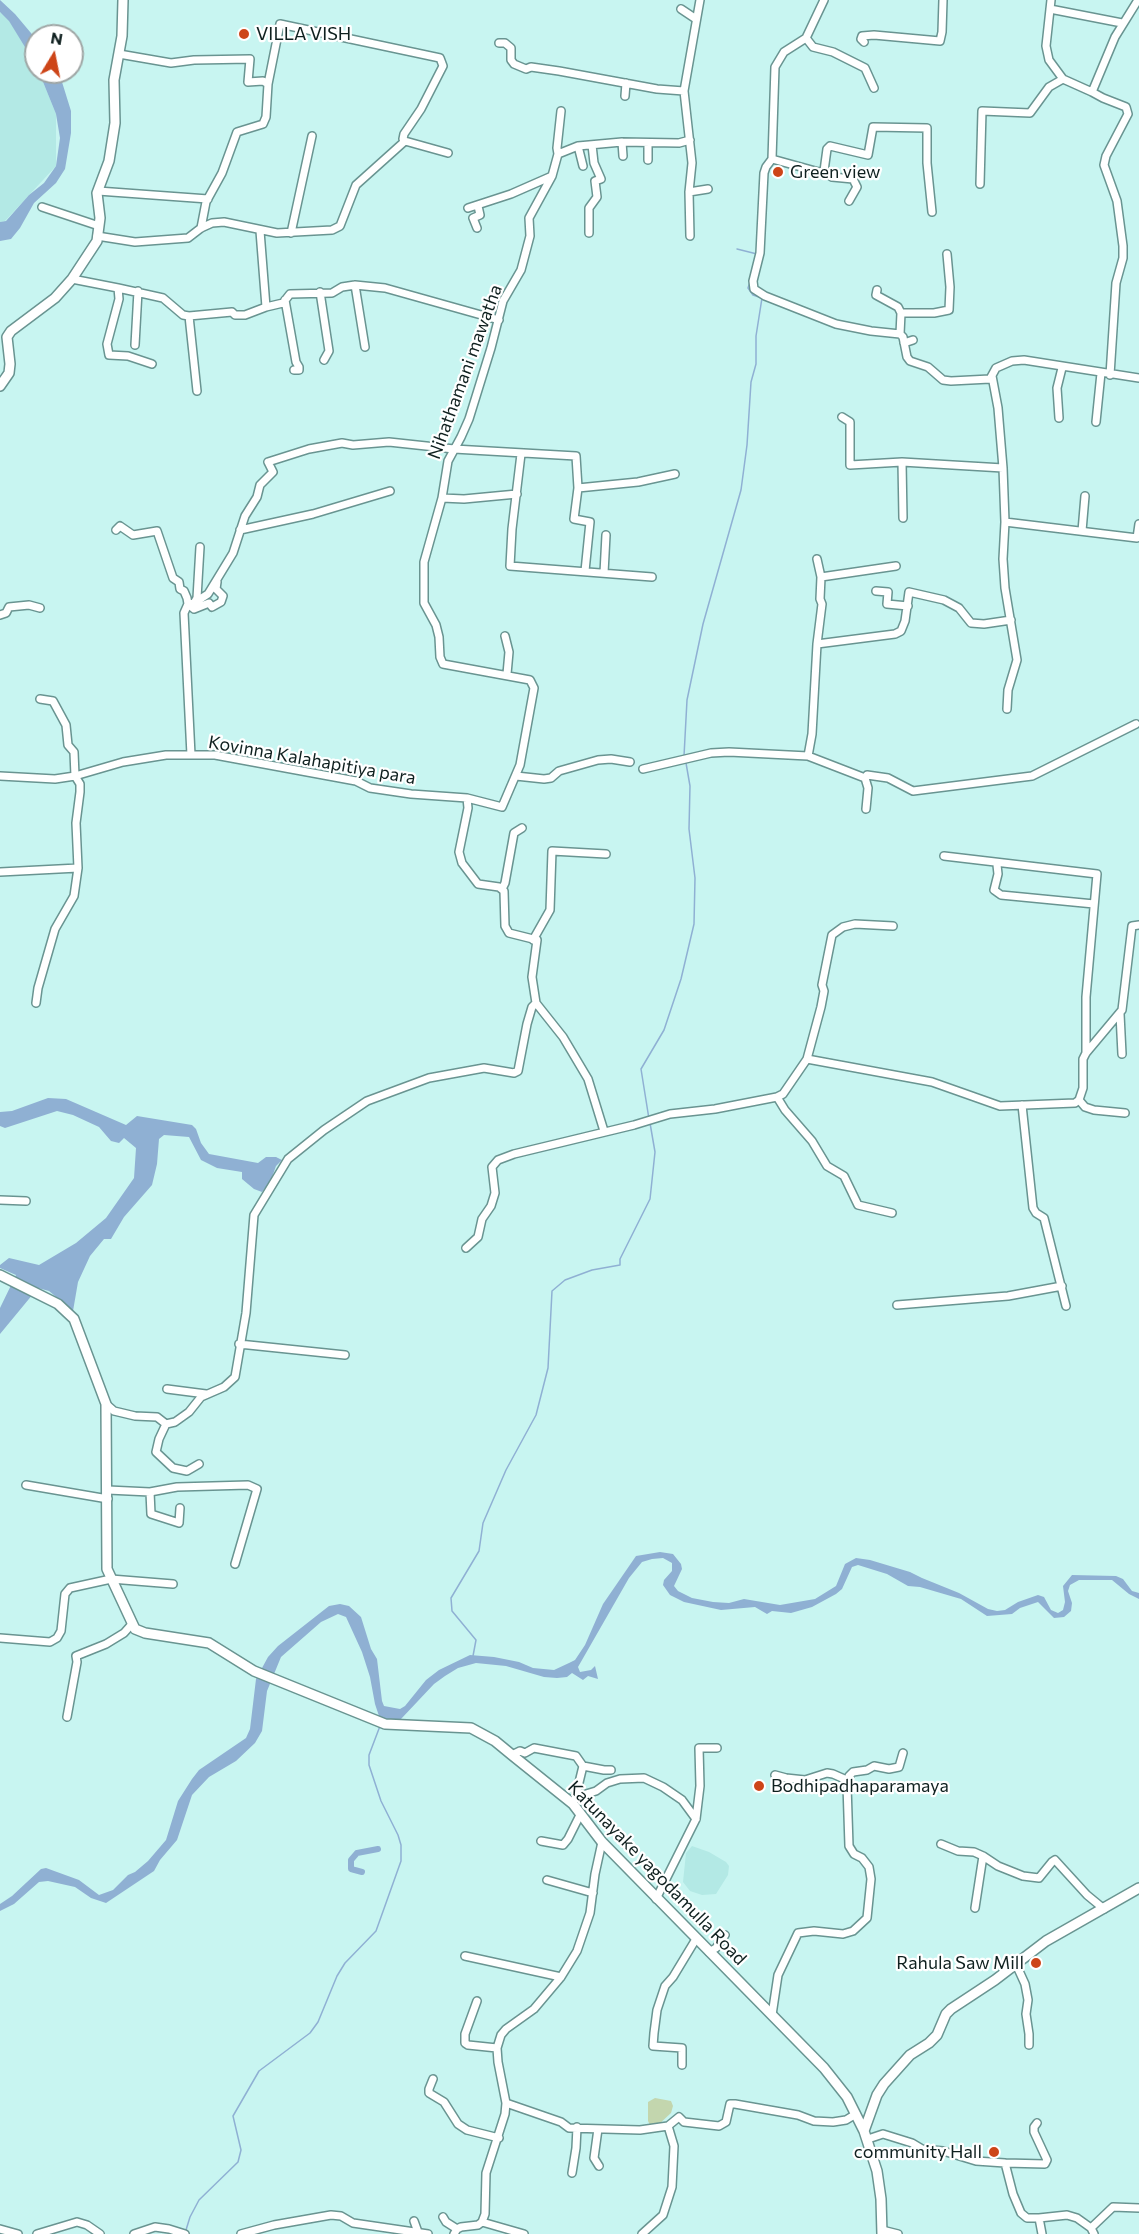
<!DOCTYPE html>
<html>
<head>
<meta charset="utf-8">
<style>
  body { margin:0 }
  #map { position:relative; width:1139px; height:2234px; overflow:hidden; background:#c8f5f1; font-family:Commissioner,sans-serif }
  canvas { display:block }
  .north { position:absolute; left:24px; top:24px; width:60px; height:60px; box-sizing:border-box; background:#fff; border:2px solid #9fa6a5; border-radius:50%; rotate:10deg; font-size:16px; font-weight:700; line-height:24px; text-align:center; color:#0f201f }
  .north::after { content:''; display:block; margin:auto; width:21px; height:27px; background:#cd4518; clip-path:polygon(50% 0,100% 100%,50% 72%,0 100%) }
</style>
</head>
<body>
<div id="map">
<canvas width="1139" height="2234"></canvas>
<div class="north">N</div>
</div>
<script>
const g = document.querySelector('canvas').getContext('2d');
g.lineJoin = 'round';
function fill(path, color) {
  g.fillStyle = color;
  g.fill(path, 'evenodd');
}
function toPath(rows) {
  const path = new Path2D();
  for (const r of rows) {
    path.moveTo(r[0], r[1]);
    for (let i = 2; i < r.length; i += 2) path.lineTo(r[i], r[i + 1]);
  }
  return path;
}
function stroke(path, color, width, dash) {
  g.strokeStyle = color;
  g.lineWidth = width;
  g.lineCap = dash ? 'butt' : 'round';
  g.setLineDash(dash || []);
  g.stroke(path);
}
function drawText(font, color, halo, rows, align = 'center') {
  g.font = font + ' Commissioner,sans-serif';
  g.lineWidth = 4.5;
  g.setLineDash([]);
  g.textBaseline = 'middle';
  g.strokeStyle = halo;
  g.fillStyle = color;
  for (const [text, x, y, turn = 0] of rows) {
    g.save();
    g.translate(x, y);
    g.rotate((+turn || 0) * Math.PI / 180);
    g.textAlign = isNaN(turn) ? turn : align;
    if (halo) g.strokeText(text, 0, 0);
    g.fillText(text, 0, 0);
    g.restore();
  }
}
fill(toPath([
  [0,12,9,20,32,57,36,72,39,72,56,114,56,166,5,221,0,222],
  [692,1846,709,1852,726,1862,729,1866,728,1875,716,1894,702,1895,690,1891,683,1882,686,1853]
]), '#b3e9e5');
fill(toPath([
  [655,2098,671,2101,673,2106,671,2113,657,2126,650,2125,648,2121,648,2102]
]), '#c3d6ae');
fill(toPath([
  [0,0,15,14,36,39,36,65,9,21,0,12],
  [39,72,54,72,58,79,62,82,71,111,71,133,65,169,56,183,34,203,20,228,11,239,0,241,0,222,6,221,29,195,44,183,56,166,60,138,56,114],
  [48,1098,66,1099,126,1125,137,1116,192,1125,196,1129,201,1143,209,1154,258,1163,266,1157,276,1157,282,1160,276,1166,271,1180,262,1192,254,1189,242,1179,242,1172,217,1168,201,1160,189,1137,164,1135,159,1139,157,1164,152,1185,124,1217,111,1239,104,1239,90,1256,78,1282,73,1311,49,1291,38,1288,0,1334,0,1308,16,1275,0,1268,0,1265,9,1258,39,1265,76,1243,106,1218,134,1178,136,1148,124,1138,119,1143,111,1141,99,1127,73,1115,57,1111,5,1128,0,1126,0,1112,12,1111],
  [660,1552,673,1554,681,1564,682,1569,674,1586,678,1591,692,1598,713,1602,729,1603,744,1599,780,1605,815,1599,836,1586,845,1564,856,1558,870,1560,910,1572,922,1578,959,1593,988,1609,997,1611,1005,1610,1018,1602,1038,1595,1044,1597,1051,1610,1058,1613,1063,1610,1065,1602,1063,1586,1072,1575,1116,1576,1123,1579,1132,1591,1139,1593,1139,1599,1129,1594,1112,1580,1079,1580,1070,1585,1068,1591,1072,1603,1071,1611,1064,1617,1054,1618,1038,1602,1020,1608,1012,1614,987,1616,961,1599,920,1587,908,1586,887,1574,858,1565,852,1567,842,1589,836,1594,812,1607,791,1613,772,1611,767,1614,755,1607,721,1610,684,1602,670,1595,663,1585,664,1580,672,1571,672,1563,663,1558,652,1559,642,1562,629,1578,578,1667,580,1672,591,1670,595,1666,598,1679,588,1676,583,1680,572,1673,567,1677,557,1678,544,1677,506,1666,476,1663,458,1668,445,1676,434,1684,401,1719,388,1720,380,1719,375,1704,370,1677,362,1652,346,1617,338,1614,321,1622,281,1657,267,1691,262,1731,255,1743,236,1761,209,1777,192,1795,177,1840,160,1860,154,1871,106,1903,91,1898,75,1887,48,1881,39,1882,14,1904,0,1911,0,1904,12,1896,41,1869,46,1868,79,1880,99,1895,113,1890,128,1875,135,1872,148,1861,166,1840,178,1801,192,1779,199,1770,246,1738,250,1729,256,1679,268,1657,278,1646,329,1606,340,1604,349,1606,361,1617,371,1649,377,1659,382,1701,384,1706,400,1709,405,1706,426,1680,439,1670,470,1655,494,1657,519,1662,533,1668,554,1670,569,1663,575,1660,585,1645,603,1604,636,1556]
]), '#8fb0d3');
stroke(toPath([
  [737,249,757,254],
  [684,756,687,700,703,624,741,490,747,445,751,382,756,364,756,336,762,298,753,295,748,288,750,282],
  [649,1119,641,1069,664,1030,681,979,694,924,695,878,689,829,690,786,686,763],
  [473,1656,476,1640,452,1611,451,1598,479,1551,483,1523,506,1470,536,1415,548,1368,552,1291,565,1280,592,1270,620,1265,620,1259,650,1199,655,1152,650,1123],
  [186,2230,190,2217,199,2200,238,2162,241,2150,233,2116,259,2071,310,2033,318,2022,337,1976,345,1963,376,1931,401,1861,401,1845,398,1835,381,1801,369,1765,369,1755,380,1726]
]), '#8fb0d3', 1.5);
stroke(toPath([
  [362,1872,351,1869,351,1860,357,1853,378,1849]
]), '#8fb0d3', 6);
const street = toPath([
  [824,0,806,38,784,52,775,67,772,159,766,167,764,173,760,253,753,281,754,289,765,296,836,324,871,331,900,334,903,337,907,357,910,361,928,367,943,380,951,381,990,379,996,368,1012,361,1024,360,1139,378],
  [1051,0,1046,46,1049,60,1063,79,1092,92],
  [681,9,696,19],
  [1050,9,1122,23],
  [806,38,813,47,833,52,865,68,874,88],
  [864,42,861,39,862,36,874,35,940,41,942,32,943,0],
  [499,43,505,43,511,48,511,60,514,64,526,69,531,67,559,71,657,89,684,91],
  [119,54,171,63,194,60,250,59,248,82,263,81,268,84,266,117,263,124,237,132,222,173,206,202,201,228],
  [268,84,280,24,440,58,443,66,421,109,404,134,403,139,405,141,448,153],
  [625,96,626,83],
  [561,111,557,148,558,154,578,146,622,142,679,143,690,140],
  [622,142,623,156],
  [578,146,583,166],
  [772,159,819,172,824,171,832,177,853,179,857,187,849,201],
  [648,160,648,143],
  [824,171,827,149,830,146,868,155,873,127,927,128,927,163,932,212],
  [980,184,982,111,1030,113,1049,87,1063,79],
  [98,191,208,199],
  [689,192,708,189],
  [42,207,99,226],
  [468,208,511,194,552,176,558,154],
  [477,228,473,218,480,215,478,206],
  [260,231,266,307],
  [291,233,312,136],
  [589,233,589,208,597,197,595,181,601,179,594,163,592,145],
  [97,236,135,242,188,238,201,228,212,223,224,222,277,233,332,230,340,226,356,185,405,141],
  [690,236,689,192,692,163,684,91,700,0],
  [72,279,118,288,119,299,107,344,109,355,128,356,152,364],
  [355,285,365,347],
  [118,288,163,298,183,315,189,316,232,312,235,315,245,315,266,307,283,303,290,294,332,293,342,287,355,285,385,288,499,320],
  [877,290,876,295,898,307,901,313,900,334],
  [320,292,329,351,324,360],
  [285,300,296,362,299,367,299,370,294,370],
  [901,313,934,313,949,310,950,287,947,254],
  [189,316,197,391],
  [904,343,913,340],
  [135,345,138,291],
  [1110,375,1116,283,1123,258,1123,246,1117,201,1104,165,1106,156,1128,114,1126,107,1103,98,1092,92,1115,37,1138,0],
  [992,376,998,408,1003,468,1005,522,1003,559,1005,588,1017,660,1008,690,1007,709],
  [842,417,850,422,850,465,902,462,1003,468],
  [1059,418,1057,388,1062,368],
  [1096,422,1101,373],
  [521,454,512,529,510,566,652,577],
  [902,462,903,518],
  [578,488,638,482,675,474],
  [442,498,464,499,517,494],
  [1005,522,1137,538,1139,524],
  [116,530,120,526,133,535,157,531,173,578,179,582,180,589,184,591,187,598,188,604,184,613,191,755],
  [240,530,313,514,390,491],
  [1082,531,1085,496],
  [200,547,197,598,194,603,188,604,194,609,209,603,212,607,221,602,223,596,216,589,217,582],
  [604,573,606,535],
  [821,577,896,566],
  [876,591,888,592,887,604,908,606],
  [194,603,208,594,233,553,245,516,257,497,260,485,273,472,268,462,309,449,342,443,353,445,389,442,454,449,576,456,578,488,574,519,590,522,585,571],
  [0,615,6,613,9,607,29,605,40,608],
  [505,636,509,652,507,674],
  [817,644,895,634,901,631,905,621,909,592,944,600,959,608,971,623,984,624,1011,620],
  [808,756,812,734,817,644,822,604,820,599,821,577,817,559],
  [643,769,711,753,729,752,808,756,865,778,868,788,866,809],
  [0,776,55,779,75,776,123,762,166,755,215,755,356,781,370,788,411,794,467,798,468,808,459,852,462,863,478,884,499,887,504,891,505,926,509,933,537,940,532,977,536,1003,563,1037,588,1079,604,1131],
  [516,776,544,779,551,778,559,771,598,760,611,759,630,762],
  [865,778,867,775,888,778,913,791,1032,776,1136,724],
  [467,798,502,807,520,765,534,688,530,680,443,664,440,657,439,637,436,625,424,603,424,562,442,498,448,461,461,437,469,419,491,348,503,301,521,270,530,236,529,218,552,176],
  [944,856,1097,874,1086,997,1086,1053],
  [997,865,998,874,994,890,1001,895,1094,904],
  [0,872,78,868],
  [502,889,505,883,514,833,522,828],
  [533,940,550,910,552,851,606,854],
  [36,1003,38,988,55,929,74,896,78,868,76,823,80,792,80,784,75,776,74,752,68,745,66,725,53,701,40,699],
  [1120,1014,1122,1054],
  [807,1059,932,1082,1000,1106,1075,1103,1079,1100,1083,1088,1083,1059,1086,1053,1122,1010,1132,926,1139,925],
  [777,1097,785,1110,812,1141,827,1166,844,1176,858,1205,892,1213],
  [1079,1100,1085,1107,1094,1110,1125,1113],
  [1022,1105,1033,1208,1036,1213,1044,1218,1066,1306],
  [0,1200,26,1201],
  [466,1248,478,1237,482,1219,491,1206,495,1193,492,1167,498,1160,514,1154,634,1125,670,1114,715,1109,777,1097,783,1094,807,1059,821,1007,824,991,822,985,832,935,843,927,855,924,893,926],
  [897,1305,1008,1296,1062,1286],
  [239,1344,345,1355],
  [167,1389,206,1394],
  [106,1404,114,1411,135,1416,157,1417,166,1424,175,1422,189,1412,201,1397,224,1387,235,1377,246,1313,254,1215,288,1159,324,1130,367,1101,429,1078,484,1068,514,1073,518,1071,527,1024,532,1007,536,1003],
  [166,1424,159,1439,156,1452,173,1468,187,1471,199,1464],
  [26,1485,108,1499],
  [108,1490,150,1492,151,1514,179,1523,180,1508],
  [150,1492,177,1487,248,1485,257,1489,235,1564],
  [0,1638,50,1642,57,1638,61,1631,65,1594,70,1588,111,1579,173,1584],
  [67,1717,77,1662,76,1656,106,1644,124,1633,132,1624],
  [512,1755,520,1751,525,1753,534,1748,576,1756,583,1766,575,1799],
  [583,1766,604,1770,611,1770],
  [775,1775,786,1778,805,1780,827,1773,833,1774,849,1781],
  [576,1797,596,1791,607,1783,620,1779,644,1778,663,1787,682,1800,696,1819],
  [541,1841,563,1845,568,1839,580,1815],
  [941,1844,958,1851,974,1852,983,1856,998,1866,1023,1876,1039,1878,1052,1862,1055,1860,1087,1895,1104,1909],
  [547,1880,593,1893],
  [656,1899,696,1819,700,1786,699,1748,717,1748],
  [975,1908,983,1856],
  [709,1952,716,1948,725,1935],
  [465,1956,561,1977],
  [1015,1962,1025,1984,1028,2000,1026,2014,1029,2034,1029,2045],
  [477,2001,465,2034,465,2043,468,2045,497,2048],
  [772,2015,778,1975,798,1933,814,1931,843,1934,853,1931,867,1918,871,1879,869,1867,862,1858,854,1854,849,1846,847,1785,849,1776,853,1772,867,1770,874,1766,889,1769,899,1767,903,1753],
  [682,2065,682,2048,653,2046,654,2033,657,2010,665,1986,673,1977,696,1939],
  [433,2079,429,2089,429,2093,444,2102,458,2124,467,2130,499,2138],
  [506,2103,561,2122,569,2128,640,2130,668,2126,679,2117,684,2122,719,2126,726,2122,730,2104,735,2104,798,2115,814,2121,833,2122,846,2120,856,2114],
  [598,2129,594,2158,599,2166],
  [868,2139,883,2134,912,2143,922,2149,943,2151,976,2161,1005,2163,1013,2194,1021,2213,1027,2218,1039,2218,1042,2234],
  [1005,2163,1045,2164,1047,2160,1034,2132,1034,2127,1037,2123],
  [572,2173,576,2148,577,2127],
  [443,2217,446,2222,457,2229],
  [1039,2218,1067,2215,1077,2218,1091,2228,1094,2234],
  [414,2221,418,2232],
  [482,2222,524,2234],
  [1091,2228,1113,2207,1139,2208],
  [0,2229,18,2234],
  [882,2230,898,2234],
  [37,2234,77,2222,87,2225,100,2234],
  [134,2234,155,2227,169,2229,185,2234],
  [241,2234,274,2225,331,2215,341,2216,353,2223,428,2234],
  [454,2234,457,2229,461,2227,478,2225,482,2222,485,2214,486,2173,505,2114,506,2103,498,2062,497,2048,501,2035,506,2029,534,2009,561,1977,577,1951,590,1913,595,1874,602,1842],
  [642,2234,663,2215,672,2187,674,2146,668,2126]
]);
const secondary = toPath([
  [0,386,9,373,10,364,7,337,11,331,55,298,72,279,97,241,100,218,97,193,109,161,115,123,114,80,122,36,123,0],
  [0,1275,58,1304,74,1319,106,1404,107,1569,135,1629,145,1633,209,1643,254,1671,385,1724,471,1728,495,1741,512,1755,573,1804,602,1842,824,2068,847,2097,864,2131,877,2171,881,2199,882,2234],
  [864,2131,877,2095,884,2084,910,2055,929,2043,937,2035,946,2014,951,2009,995,1980,1046,1941,1139,1888]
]);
stroke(street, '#699491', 10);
stroke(secondary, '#699491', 12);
stroke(street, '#fff', 7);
stroke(secondary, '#fff', 9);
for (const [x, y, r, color] of [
  [244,34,6,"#cd4518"],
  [778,172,6,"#cd4518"],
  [759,1786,6,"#cd4518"],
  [1036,1963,6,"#cd4518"],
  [994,2152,6,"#cd4518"]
]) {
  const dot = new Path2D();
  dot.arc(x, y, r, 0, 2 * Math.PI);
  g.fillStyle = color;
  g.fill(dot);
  stroke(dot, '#fff', 2);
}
drawText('18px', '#0f201f', '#fff', [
  ["VILLA VISH",256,34],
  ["Green view",790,172],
  ["Bodhipadhaparamaya",771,1786],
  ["Rahula Saw Mill",1024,1963,"right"],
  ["community Hall",982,2152,"right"]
], 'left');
drawText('18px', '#0f201f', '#fff', [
  ["Nihathamani mawatha",465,372,-70],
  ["Kovinna Kalahapitiya para",312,760,10],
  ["Katunayake yagodamulla Road",657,1873,46]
]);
</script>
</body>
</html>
